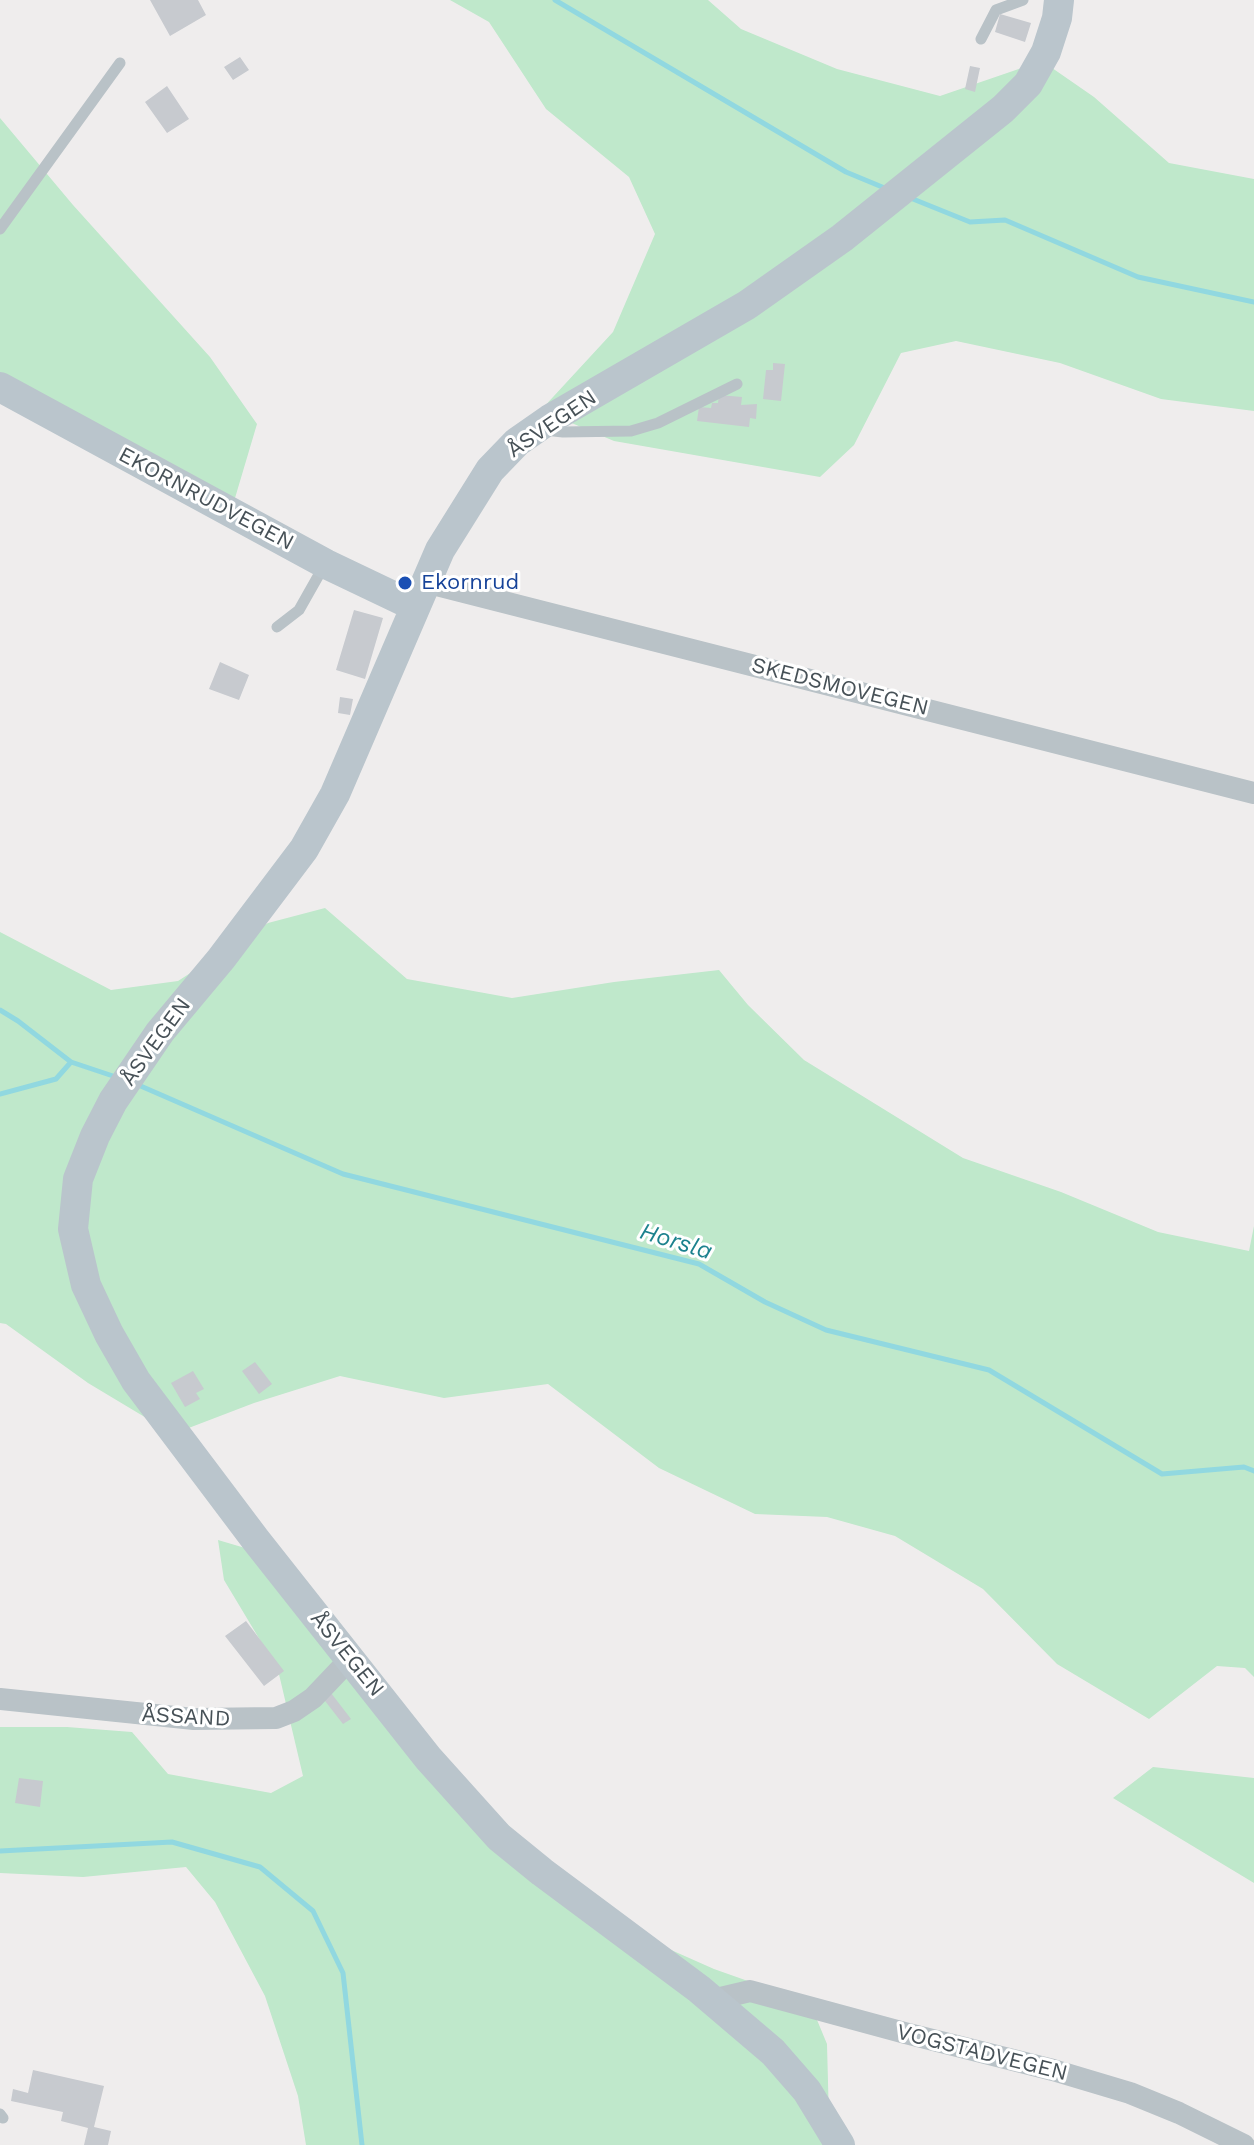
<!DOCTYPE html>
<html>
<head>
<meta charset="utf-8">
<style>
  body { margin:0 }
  canvas { display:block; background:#efeded }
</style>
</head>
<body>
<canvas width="1254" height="2145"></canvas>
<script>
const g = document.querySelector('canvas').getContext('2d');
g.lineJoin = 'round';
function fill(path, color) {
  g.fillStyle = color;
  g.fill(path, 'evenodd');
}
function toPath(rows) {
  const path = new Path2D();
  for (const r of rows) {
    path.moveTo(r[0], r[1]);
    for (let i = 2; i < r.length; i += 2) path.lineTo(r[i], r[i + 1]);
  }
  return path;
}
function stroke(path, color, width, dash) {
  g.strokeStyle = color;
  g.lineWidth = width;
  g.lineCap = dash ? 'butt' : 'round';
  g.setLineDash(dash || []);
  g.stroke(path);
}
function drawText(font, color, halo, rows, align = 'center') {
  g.font = font + ' "Work Sans",sans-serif';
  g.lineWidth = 6;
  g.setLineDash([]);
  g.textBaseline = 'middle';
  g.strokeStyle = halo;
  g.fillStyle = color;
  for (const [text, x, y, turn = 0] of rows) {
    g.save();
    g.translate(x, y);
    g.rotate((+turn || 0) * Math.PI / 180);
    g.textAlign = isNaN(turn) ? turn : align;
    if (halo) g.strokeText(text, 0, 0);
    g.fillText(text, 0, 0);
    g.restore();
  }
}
fill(toPath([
  [450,0,708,0,741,29,837,69,940,96,1042,61,1094,97,1169,163,1254,179,1254,411,1161,399,1060,363,956,341,901,353,854,445,820,477,614,441,541,410,613,332,655,234,629,177,546,109,489,22],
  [0,118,73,205,210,357,257,424,235,498,0,398],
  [325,908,407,979,512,998,614,982,719,970,748,1005,804,1060,963,1158,1061,1192,1158,1232,1249,1251,1254,1226,1254,1677,1245,1668,1217,1666,1149,1719,1057,1664,983,1589,895,1536,827,1517,755,1514,659,1468,548,1384,444,1398,340,1376,254,1403,173,1434,88,1383,6,1324,0,1323,0,932,111,990,178,981,268,923],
  [218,1540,262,1553,390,1716,617,1926,714,1969,810,2003,827,2044,829,2120,839,2145,306,2145,298,2096,265,1996,215,1902,186,1867,83,1877,0,1873,0,1727,67,1727,132,1732,168,1774,271,1793,303,1776,278,1670,224,1580],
  [1153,1767,1254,1778,1254,1883,1113,1798]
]), '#bfe8cb');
stroke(toPath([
  [555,0,846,172,887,189],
  [908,197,970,222,1005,220,1138,277,1254,302],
  [0,1010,18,1021,71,1062,116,1077],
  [136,1084,343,1174,699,1264,765,1302,826,1330,989,1370,1162,1474,1244,1467,1254,1471],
  [0,1094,56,1079,71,1062],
  [0,1851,172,1842,260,1867,313,1911,343,1973,362,2145]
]), '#91d8e0', 5);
fill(toPath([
  [150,0,198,0,206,15,170,36],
  [1000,14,1031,23,1025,42,995,32],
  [240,57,249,70,233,80,224,67],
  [970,66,980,68,975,92,965,89],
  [167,86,189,119,167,133,145,102],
  [773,363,785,364,781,401,763,399,766,370,773,370],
  [719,395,742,397,741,405,757,404,756,419,750,418,749,427,697,421,699,407,711,408,712,403,718,403],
  [354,610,383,618,365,679,336,670],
  [220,662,249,675,239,700,209,689],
  [340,697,353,699,350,715,338,713],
  [255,1362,272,1384,259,1394,242,1371],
  [193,1371,204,1389,196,1393,200,1399,185,1407,171,1383],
  [246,1621,284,1671,264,1686,225,1636],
  [331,1693,351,1719,343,1724,322,1697],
  [19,1778,43,1781,40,1807,15,1803],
  [33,2070,104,2086,94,2127,111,2131,108,2145,84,2145,88,2128,61,2121,63,2112,11,2101,13,2089,28,2093]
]), '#c7cacf');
stroke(toPath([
  [981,39,996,10,1023,0],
  [0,229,120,63],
  [545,430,563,432,631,431,658,423,737,384],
  [277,627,299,610,325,564],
  [0,2114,3,2118]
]), '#b9c2c7', 11);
stroke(toPath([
  [425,582,1254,793],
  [0,1699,194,1719,276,1718,294,1711,313,1698,351,1658],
  [712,2000,750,1991,905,2033,1053,2070,1130,2093,1179,2113,1244,2145]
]), '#b9c2c7', 22);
stroke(toPath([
  [0,387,326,564,414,606],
  [840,2145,807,2091,773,2052,699,1989,542,1872,499,1837,428,1758,255,1539,136,1381,109,1334,86,1285,73,1229,78,1179,95,1136,113,1101,160,1032,221,959,304,849,335,794,440,550,490,470,517,442,550,419,747,305,842,238,1003,109,1028,84,1046,52,1057,18,1059,0]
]), '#bac5cc', 30);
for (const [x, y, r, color] of [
  [405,583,8,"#1a4fb4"]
]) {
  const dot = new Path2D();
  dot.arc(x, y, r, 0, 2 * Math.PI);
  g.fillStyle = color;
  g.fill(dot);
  stroke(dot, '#fff', 3);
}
drawText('22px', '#475157', '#fff', [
  ["ÅSVEGEN",552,424,-34],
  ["EKORNRUDVEGEN",206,499,28],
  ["SKEDSMOVEGEN",840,687,14],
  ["ÅSVEGEN",156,1042,-54],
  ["ÅSVEGEN",347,1654,51],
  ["ÅSSAND",186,1717,3],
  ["VOGSTADVEGEN",982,2053,14]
]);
drawText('22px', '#164399', '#fff', [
  ["Ekornrud",421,583]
], 'left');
drawText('italic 24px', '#1c828e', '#fff', [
  ["Horsla",676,1242,17]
]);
</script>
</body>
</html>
